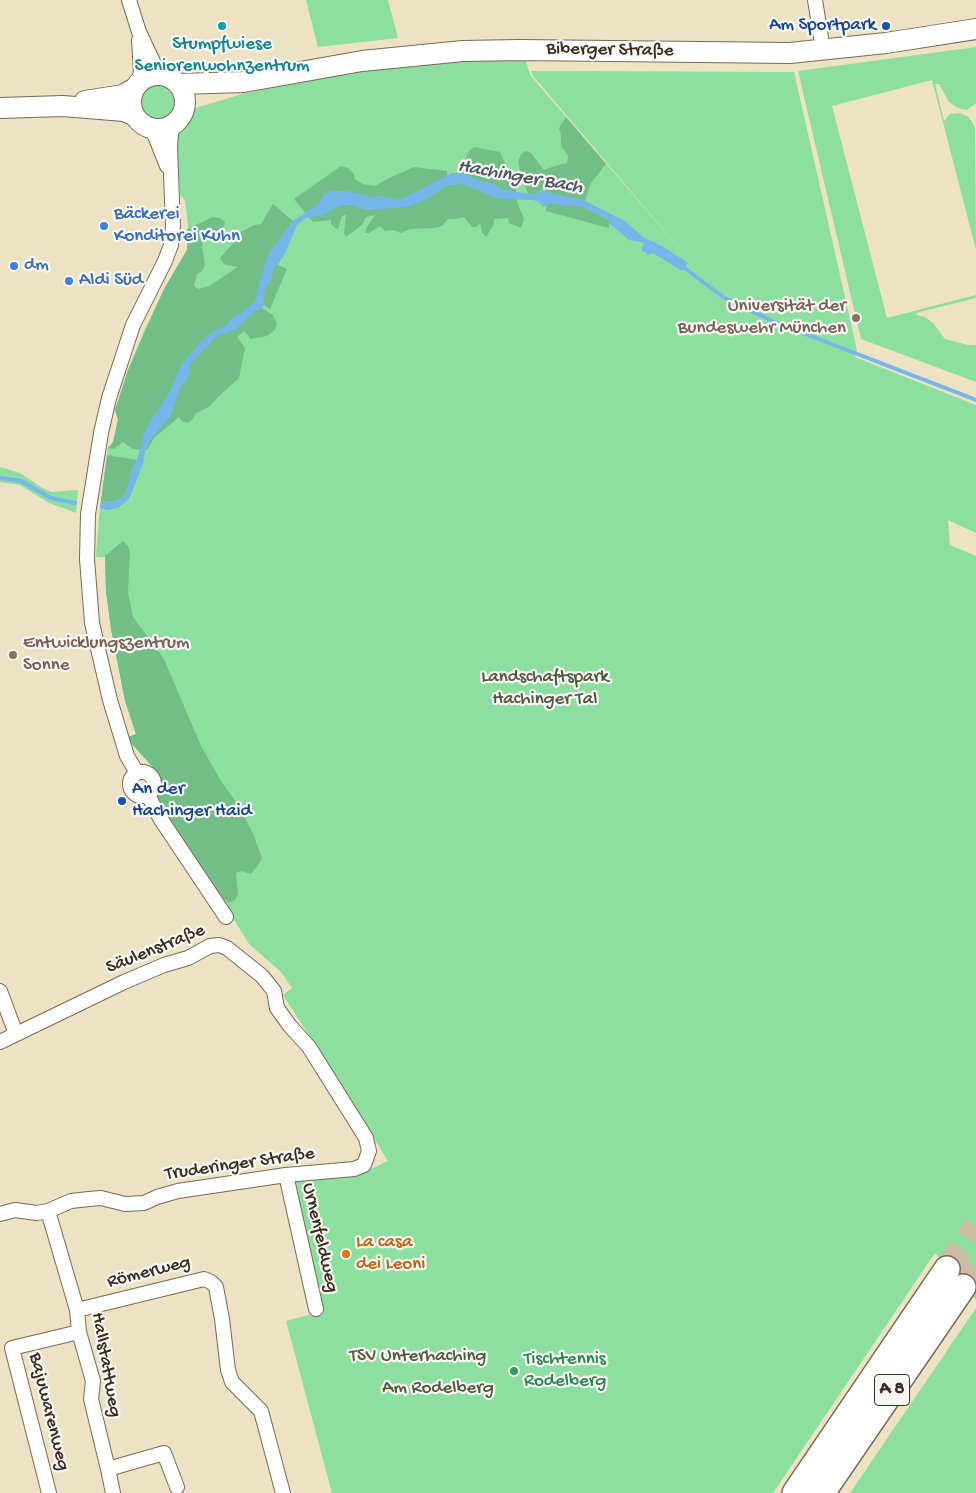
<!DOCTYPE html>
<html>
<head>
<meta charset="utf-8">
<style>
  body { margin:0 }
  canvas { display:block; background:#eee2c4 }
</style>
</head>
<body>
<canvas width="976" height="1493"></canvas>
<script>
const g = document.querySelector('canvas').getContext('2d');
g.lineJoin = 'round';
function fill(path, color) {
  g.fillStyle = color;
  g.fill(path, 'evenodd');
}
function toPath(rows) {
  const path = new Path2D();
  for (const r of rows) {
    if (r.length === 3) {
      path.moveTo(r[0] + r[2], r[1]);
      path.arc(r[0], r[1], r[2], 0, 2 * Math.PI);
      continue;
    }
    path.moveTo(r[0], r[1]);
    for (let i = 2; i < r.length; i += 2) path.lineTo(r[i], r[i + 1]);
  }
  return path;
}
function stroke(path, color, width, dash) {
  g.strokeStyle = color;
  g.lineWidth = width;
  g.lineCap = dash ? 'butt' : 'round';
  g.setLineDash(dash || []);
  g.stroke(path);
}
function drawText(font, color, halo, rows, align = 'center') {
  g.font = font + ' "Gochi Hand",sans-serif';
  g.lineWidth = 4.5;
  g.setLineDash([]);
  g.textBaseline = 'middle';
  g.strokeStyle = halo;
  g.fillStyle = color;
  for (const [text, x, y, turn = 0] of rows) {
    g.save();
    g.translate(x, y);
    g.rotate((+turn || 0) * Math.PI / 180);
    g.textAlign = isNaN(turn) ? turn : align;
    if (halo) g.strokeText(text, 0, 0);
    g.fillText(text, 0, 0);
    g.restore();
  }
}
fill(toPath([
  [306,0,388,0,398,38,318,47],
  [976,47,976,103,967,110,958,108,949,102,939,84,935,84,944,121,950,114,959,113,969,117,975,127,976,250,932,80,832,106,887,318,976,295,976,298,916,313,917,315,925,317,933,323,945,339,968,345,976,345,976,382,861,339,798,71],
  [526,58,528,69,531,76,691,262,533,76,531,71,794,72,857,350,855,357,976,405,976,533,948,520,950,545,976,556,976,1300,935,1253,773,1493,332,1493,286,1321,312,1314,294,1181,362,1173,388,1161,342,1086,283,995,292,988,281,972,249,944,157,795,160,789,161,781,159,774,131,743,128,737,136,734,125,701,111,629,106,592,105,557,96,557,99,515,107,455,108,448,113,442,118,420,115,410,128,370,144,331,164,289,187,250,188,226,185,201,180,194,177,138,180,130,196,108,242,94,360,71,472,60],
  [159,102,20],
  [0,467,20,473,41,487,51,492,78,490,76,513,49,503,20,485,0,482],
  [976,1308,976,1493,850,1493]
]), '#8ddf9f');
fill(toPath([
  [566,117,606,164,591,183,583,207,610,221,609,228,546,211,547,193,544,188,535,195,528,194,521,174,518,162,521,154,526,151,531,153,544,170,555,166,567,163,568,156,561,146,561,135,559,128],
  [474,147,500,152,516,189,517,202,524,219,521,228,509,223,508,218,494,219,493,226,486,237,482,232,480,223,476,227,472,227,464,217,456,219,448,219,442,226,435,228,410,229,401,233,392,230,385,231,380,226,369,233,365,233,367,227,375,215,366,217,362,225,346,237,344,234,346,215,342,216,338,229,335,228,331,224,331,220,313,222,294,199,341,166,348,168,354,174,355,179,363,184,375,186,387,179,414,167,447,171,448,185,463,183,461,169,469,151],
  [273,204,293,221,269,253,273,263,287,269,270,309,256,300,253,303,273,315,277,324,275,330,267,336,251,339,244,331,237,337,245,348,239,378,218,397,210,406,195,414,194,418,188,423,182,421,179,417,154,438,147,450,133,449,123,442,114,449,108,448,113,442,118,420,115,410,128,370,164,289,187,250,187,229,213,217,220,218,225,222,224,226,217,232,209,231,210,236,203,241,202,247,205,265,202,271,197,274,194,286,199,289,209,286,238,267,224,264,220,258,235,241,237,234,254,225,261,224],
  [107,455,137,460,132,470,126,493,120,499,112,502,101,501],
  [123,541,128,546,130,552,128,592,133,617,164,659,201,746,221,781,241,809,254,836,262,858,258,866,251,874,241,871,236,873,238,894,235,900,229,903,218,894,157,800,160,789,161,781,159,774,131,743,128,737,136,734,125,701,111,629,106,592,105,556]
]), '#72be86');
fill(toPath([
  [452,173,461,173,481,181,491,183,500,188,513,191,535,195,543,190,550,193,583,200,625,221,643,237,662,246,688,263,682,271,653,253,649,255,641,250,644,243,629,240,610,224,610,221,583,207,550,204,543,207,539,202,533,200,499,199,463,184,448,185,425,200,407,207,366,210,352,205,341,205,323,215,306,218,297,225,284,256,273,270,271,280,265,289,263,307,261,310,256,310,235,330,217,336,192,362,188,377,181,386,171,416,151,439,146,448,143,464,129,499,118,508,108,510,100,508,101,501,113,502,120,499,126,493,132,470,138,457,144,434,151,420,157,412,170,391,180,367,186,359,203,339,217,329,228,325,230,320,245,310,256,300,261,277,269,253,293,221,317,205,324,194,332,191,347,191,371,197,383,196,387,198,401,199]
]), '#76b6ea');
stroke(toPath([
  [682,266,723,297,772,321,976,400],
  [0,478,21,481,51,498,75,503]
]), '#76b6ea', 4);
stroke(toPath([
  [947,1269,976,1226],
  [963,1287,976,1267]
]), '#cabda3', 25, [25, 12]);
const street = toPath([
  [129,0,139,32,156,68,163,75],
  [815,0,823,50],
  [138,83,141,72,139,40],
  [150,128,155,136,167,166],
  [142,784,12],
  [137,773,127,756,110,700,92,623,87,559,88,514,101,433,109,398,133,325,165,261,171,245,173,226,170,147,171,133,175,124],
  [148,795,160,818,226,917],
  [0,991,16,1034],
  [0,1042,124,982,164,965,188,958,210,946,219,945,227,948,262,976,274,991,277,1008,290,1026,309,1047,366,1138,369,1151,364,1165,354,1169,286,1175,178,1191,157,1197,144,1203,125,1204,101,1198,89,1199,71,1201,48,1211,37,1213,15,1210,0,1214],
  [286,1175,316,1309],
  [48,1211,77,1310,79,1332,93,1381,91,1399,108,1469,164,1453,177,1487],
  [77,1310,204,1279,211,1282,216,1287,222,1319,228,1370,232,1382,261,1411,283,1493],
  [108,1469,113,1493],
  [49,1493,12,1348,79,1332]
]);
const secondary = toPath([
  [158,102,27],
  [179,84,244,82,362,61,463,51,520,50,790,53,886,43,976,29],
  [85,101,123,95,133,89],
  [0,108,63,106,124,111,135,116]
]);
const highway = toPath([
  [795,1493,947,1269],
  [822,1493,963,1287]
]);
stroke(street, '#7a6a58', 16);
stroke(secondary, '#7a6a58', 22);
stroke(highway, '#7a6a58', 28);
stroke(street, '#fff', 14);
stroke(secondary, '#fff', 20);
stroke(highway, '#fff', 25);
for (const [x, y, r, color] of [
  [222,26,5,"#0f9aa8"],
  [886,26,5,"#1a4fb4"],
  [104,226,5,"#3f7fe0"],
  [14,266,5,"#3f7fe0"],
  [69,281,5,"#3f7fe0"],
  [856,318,5,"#8d6e63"],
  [13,655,5,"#8d6e63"],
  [122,801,5,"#1a4fb4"],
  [346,1254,5,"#e8710a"],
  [514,1371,5,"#2e9e5b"]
]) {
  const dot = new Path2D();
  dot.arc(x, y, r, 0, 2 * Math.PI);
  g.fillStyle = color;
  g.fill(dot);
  stroke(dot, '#f6f6f2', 2);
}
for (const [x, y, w] of [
  [892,1390,35]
]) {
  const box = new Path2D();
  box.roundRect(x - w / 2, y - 15.5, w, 31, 4);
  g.fillStyle = '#f6f6f2';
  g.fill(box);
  stroke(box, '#3b2a1e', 1);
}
drawText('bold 18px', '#3b2a1e', null, [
  ["A 8",892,1390]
]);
drawText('19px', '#164399', '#f6f6f2', [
  ["Am Sportpark",876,26],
  ["An der",132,790,"left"],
  ["Hachinger Haid",132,812,"left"]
], 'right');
drawText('19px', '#0d838f', '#f6f6f2', [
  ["Stumpfwiese",222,45],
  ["Seniorenwohnzentrum",222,67]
]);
drawText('19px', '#3b2a1e', '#f6f6f2', [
  ["Biberger Straße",610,51,1],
  ["Säulenstraße",156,950,-22],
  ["Truderinger Straße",240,1165,-8],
  ["Urnenfeldweg",319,1238,77],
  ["Römerweg",149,1273,-14],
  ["Hallstattweg",105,1365,80],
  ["Bajuwarenweg",48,1412,76]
]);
drawText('19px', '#366cbe', '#f6f6f2', [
  ["Bäckerei",114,215],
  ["Konditorei Kuhn",114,237],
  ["dm",24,266],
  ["Aldi Süd",79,281]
], 'left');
drawText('19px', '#785e54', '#f6f6f2', [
  ["Universität der",846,307],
  ["Bundeswehr München",846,329],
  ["Entwicklungszentrum",23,644,"left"],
  ["Sonne",23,666,"left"]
], 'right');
drawText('19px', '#50573e', '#f6f6f2', [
  ["Landschaftspark",545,678],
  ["Hachinger Tal",545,700],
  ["TSV Unterhaching",418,1357],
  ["Am Rodelberg",438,1389]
]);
drawText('19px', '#c56008', '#f6f6f2', [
  ["La casa",356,1243],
  ["dei Leoni",356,1265]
], 'left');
drawText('19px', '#27864d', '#f6f6f2', [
  ["Tischtennis",524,1360],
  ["Rodelberg",524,1382]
], 'left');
drawText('italic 20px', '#4d545b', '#f6f6f2', [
  ["Hachinger Bach",520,178,10]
]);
</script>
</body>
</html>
